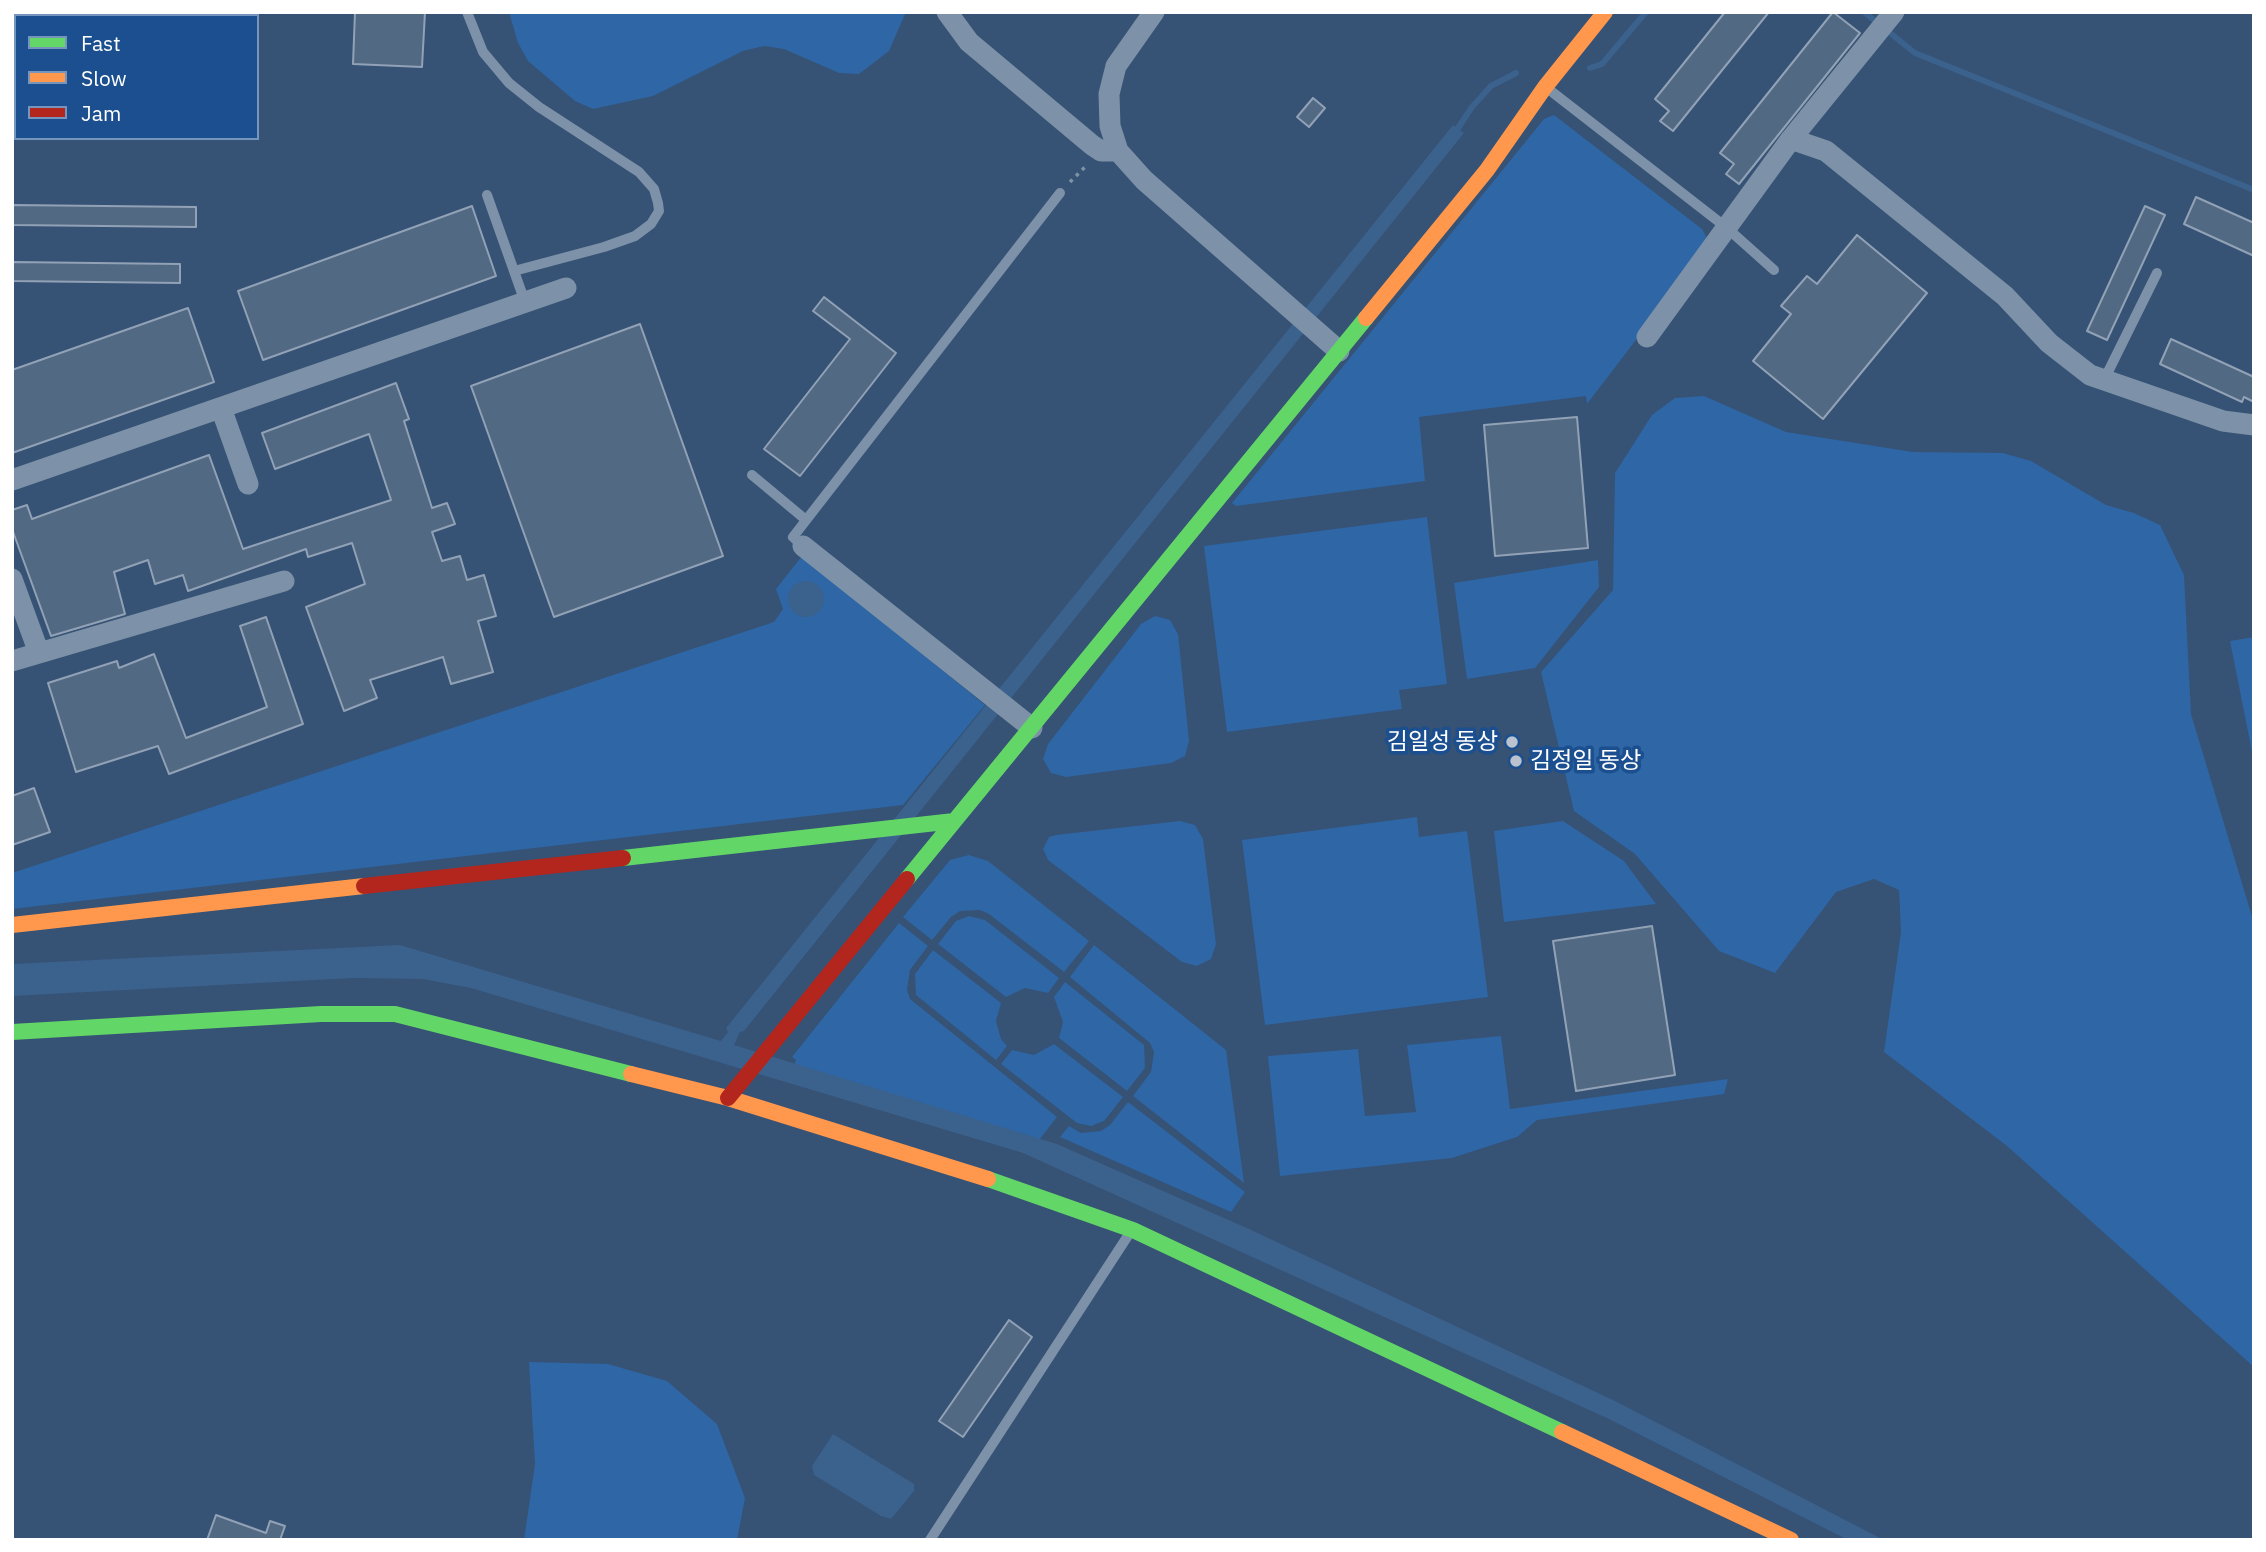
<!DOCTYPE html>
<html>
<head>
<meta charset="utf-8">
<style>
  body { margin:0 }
  #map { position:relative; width:2266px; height:1552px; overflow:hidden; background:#365274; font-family:"IBM Plex Sans",sans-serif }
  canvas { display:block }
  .frame { position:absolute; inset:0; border:14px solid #fff; pointer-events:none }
  .legend { position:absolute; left:14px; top:14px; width:245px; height:126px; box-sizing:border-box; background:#1b4f8f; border:2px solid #7695bc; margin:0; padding:9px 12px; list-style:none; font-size:21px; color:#fff }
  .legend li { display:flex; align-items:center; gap:14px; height:35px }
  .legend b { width:35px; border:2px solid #7695bc }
</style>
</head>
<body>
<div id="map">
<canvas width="2266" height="1552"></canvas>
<div class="frame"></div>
<ul class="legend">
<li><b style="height:9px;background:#63d668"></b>Fast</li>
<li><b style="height:9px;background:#ff974d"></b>Slow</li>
<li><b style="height:9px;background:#b3261e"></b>Jam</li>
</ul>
</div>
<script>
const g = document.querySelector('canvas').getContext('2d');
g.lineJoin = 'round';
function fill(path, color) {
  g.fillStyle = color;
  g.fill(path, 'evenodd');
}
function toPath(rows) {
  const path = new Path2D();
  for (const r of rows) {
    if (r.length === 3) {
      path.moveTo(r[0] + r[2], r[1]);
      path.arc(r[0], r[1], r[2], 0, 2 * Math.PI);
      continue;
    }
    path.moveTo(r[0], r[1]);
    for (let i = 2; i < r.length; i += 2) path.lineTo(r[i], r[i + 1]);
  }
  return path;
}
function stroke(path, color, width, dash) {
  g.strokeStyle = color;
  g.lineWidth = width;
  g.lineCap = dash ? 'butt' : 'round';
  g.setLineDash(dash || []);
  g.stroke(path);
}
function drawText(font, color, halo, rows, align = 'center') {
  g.font = font + ' "IBM Plex Sans","Noto Sans KR",sans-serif';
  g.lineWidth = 7;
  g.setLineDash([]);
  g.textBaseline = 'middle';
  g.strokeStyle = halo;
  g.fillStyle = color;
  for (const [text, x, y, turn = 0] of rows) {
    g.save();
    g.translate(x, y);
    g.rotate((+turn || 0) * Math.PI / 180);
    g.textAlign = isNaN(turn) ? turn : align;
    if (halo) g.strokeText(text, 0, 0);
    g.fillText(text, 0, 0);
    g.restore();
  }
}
fill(toPath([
  [509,12,906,12,889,51,859,74,839,73,784,49,764,46,743,51,653,96,593,109,575,101,528,61,518,43],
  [1554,115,1702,229,1707,238,1704,251,1587,404,1586,396,1419,417,1425,481,1236,506,1232,503,1544,119],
  [1704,396,1786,432,1913,452,2003,453,2031,461,2106,505,2134,513,2160,525,2184,575,2191,714,2254,923,2254,1367,2007,1146,1884,1052,1901,932,1899,890,1874,879,1836,892,1775,973,1719,951,1635,854,1574,811,1541,672,1613,590,1615,473,1652,415,1675,398],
  [1427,517,1447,684,1399,690,1402,709,1227,732,1204,546],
  [802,556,985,705,903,805,12,909,12,873,774,622,783,609,776,589],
  [1598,560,1599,587,1535,668,1467,679,1454,583],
  [1155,616,1170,620,1178,634,1189,741,1185,756,1171,763,1066,777,1051,773,1043,759,1048,744,1141,624],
  [2254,637,2254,762,2230,641],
  [1417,817,1419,837,1467,831,1488,997,1265,1025,1242,840],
  [1180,821,1195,825,1203,839,1216,944,1211,959,1197,966,1182,962,1048,860,1043,849,1049,837,1056,835],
  [1563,821,1624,861,1656,904,1504,922,1494,831],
  [969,855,988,861,1089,941,1064,972,989,914,980,910,960,911,951,917,932,940,903,917,950,860],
  [969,916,985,920,1059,978,1048,993,1025,988,1006,997,938,944,956,921],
  [899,923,928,946,910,970,907,990,910,999,1057,1117,1039,1140,794,1066,796,1060,792,1057],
  [1094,945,1226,1050,1244,1183,1133,1096,1151,1072,1154,1052,1150,1043,1070,977],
  [933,950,1001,1003,996,1021,1001,1039,1007,1046,996,1060,916,995,915,974],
  [1065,982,1144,1045,1145,1068,1127,1091,1059,1038,1063,1022,1054,997],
  [1501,1036,1510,1109,1728,1079,1724,1094,1537,1120,1517,1137,1452,1158,1280,1176,1268,1056,1358,1049,1365,1116,1416,1112,1407,1045],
  [1054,1044,1123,1097,1104,1121,1091,1126,1077,1123,1001,1064,1012,1050,1034,1055],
  [1128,1102,1245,1192,1231,1212,1060,1137,1069,1126,1081,1133,1101,1131,1110,1125],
  [529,1362,608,1364,667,1381,717,1424,745,1498,737,1540,524,1540,535,1464]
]), '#2f66a5');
fill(toPath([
  [1453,125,1464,133,744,1031,740,1032,734,1045,1057,1144,1249,1229,1615,1401,1884,1540,1848,1540,1609,1419,1023,1153,471,988,423,979,353,978,12,996,12,964,400,945,721,1041,728,1032,726,1028],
  [806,599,18],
  [833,1434,914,1484,914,1491,891,1519,881,1516,814,1475,812,1466]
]), '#3b618d');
stroke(toPath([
  [1864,12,1915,53,2254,190],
  [1590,68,1602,64,1646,12],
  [1454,134,1472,107,1491,86,1516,73]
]), '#3b618d', 6);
const building = toPath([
  [355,12,425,12,422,67,353,64,355,12],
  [1725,12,1769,12,1673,131,1660,121,1669,111,1655,99,1725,12],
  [1833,12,1860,33,1739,184,1726,174,1734,164,1720,153,1833,12],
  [1313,98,1325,108,1309,127,1297,117,1313,98],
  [2196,197,2254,223,2254,256,2184,224,2196,197],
  [12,205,196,207,196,227,12,225,12,205],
  [472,206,496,276,263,360,238,291,472,206],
  [2145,206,2165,215,2107,340,2087,331,2145,206],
  [1857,235,1927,293,1823,419,1753,361,1791,314,1781,306,1807,276,1817,284,1857,235],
  [12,262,180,264,180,283,12,281,12,262],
  [824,297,896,353,800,476,764,449,850,339,813,311,824,297],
  [188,308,214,382,12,453,12,370,188,308],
  [640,324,723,556,554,617,471,386,640,324],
  [2171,339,2254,377,2254,402,2244,397,2242,402,2160,364,2171,339],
  [396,383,409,419,404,421,432,508,447,503,455,524,432,532,442,561,460,556,467,580,484,575,496,616,478,621,493,672,451,684,443,657,370,680,377,698,344,711,306,607,365,584,352,543,308,557,306,549,188,591,183,575,155,584,148,560,114,572,125,614,51,636,12,529,12,510,27,505,32,519,209,455,243,549,391,500,369,434,275,469,262,433,396,383],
  [1577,417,1588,548,1495,556,1484,425,1577,417],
  [266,617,303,724,169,774,158,746,76,772,48,683,117,661,119,668,154,654,186,738,267,707,240,626,266,617],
  [34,788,50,832,12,845,12,796,34,788],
  [1652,926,1675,1075,1576,1091,1553,941,1652,926],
  [1009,1320,1032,1337,963,1437,939,1421,1009,1320],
  [216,1515,266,1533,270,1521,285,1526,280,1540,207,1540,216,1515]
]);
fill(building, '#526984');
stroke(building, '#92a2b6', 2);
stroke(toPath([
  [1070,182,1087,165]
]), '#7d92a8', 3.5, [3.5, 5]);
stroke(toPath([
  [467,12,483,52,509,83,539,107,639,172,654,189,658,203,659,211,651,224,635,236,604,247,514,271],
  [1547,88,1727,228,1774,270],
  [487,195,525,302],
  [2104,380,2157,273],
  [752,475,806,520],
  [803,546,793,537,1060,193],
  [930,1540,1131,1231]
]), '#7d92a8', 10);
stroke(toPath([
  [947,12,969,42,1092,145,1101,151,1118,151],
  [1154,12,1116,66,1109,94,1110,126,1118,151,1144,180,1339,351],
  [1791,139,1826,151,2005,296,2049,343,2090,375,2223,421,2254,425],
  [1647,337,1791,139,1894,12],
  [221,408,248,484],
  [12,480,566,288],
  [803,546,1032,728],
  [12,579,39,653],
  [12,661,284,581]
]), '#7d92a8', 21);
stroke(toPath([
  [623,858,954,821],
  [907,879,1366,318],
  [12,1032,321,1014,395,1014,631,1074],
  [988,1179,1133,1230,1562,1432]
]), '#63d668', 16);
stroke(toPath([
  [1366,318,1487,170,1545,87,1605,12],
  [12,925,364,886],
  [631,1074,728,1098,988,1179],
  [1562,1432,1791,1540]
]), '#ff974d', 16);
stroke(toPath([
  [364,886,623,858],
  [728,1098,907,879]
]), '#b3261e', 16);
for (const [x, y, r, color] of [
  [1512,742,7,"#b9c2ce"],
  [1516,761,7,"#b9c2ce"]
]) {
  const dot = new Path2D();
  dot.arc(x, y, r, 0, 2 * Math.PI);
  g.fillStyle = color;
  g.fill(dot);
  stroke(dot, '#1b4f8f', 2.5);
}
drawText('23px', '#fff', '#1b4f8f', [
  ["김일성 동상",1498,742],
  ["김정일 동상",1530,761,"left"]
], 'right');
</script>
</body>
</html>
